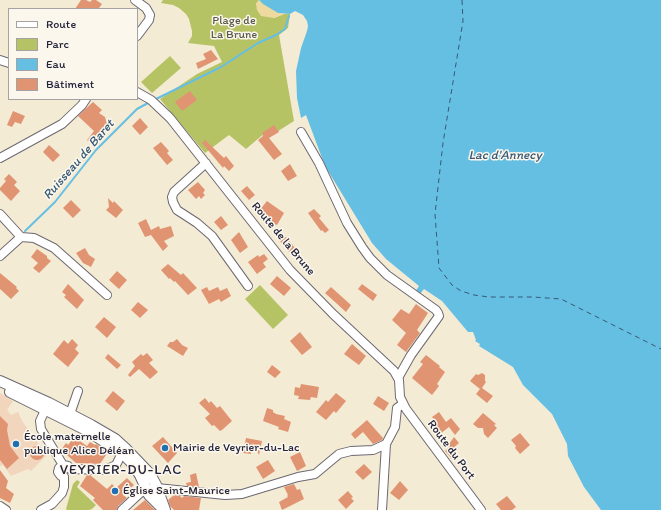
<!DOCTYPE html>
<html>
<head>
<meta charset="utf-8">
<style>
  body { margin:0 }
  #map { position:relative; width:661px; height:510px; overflow:hidden; background:#f4ebd5; font-family:Itim,sans-serif }
  canvas { display:block }
  .legend { position:absolute; left:8px; top:8px; width:130px; height:92px; box-sizing:border-box; background:#fbf7ec; border:1px solid #a4a2a5; margin:0; padding:5px 7px; list-style:none; font-size:12px; color:#22223b }
  .legend li { display:flex; align-items:center; gap:8px; height:20px }
  .legend b { width:20px; border:1px solid #a4a2a5 }
</style>
</head>
<body>
<div id="map">
<canvas width="661" height="510"></canvas>
<ul class="legend">
<li><b style="height:5px;background:#fff"></b>Route</li>
<li><b style="height:11px;background:#b6c365"></b>Parc</li>
<li><b style="height:11px;background:#65bfe3"></b>Eau</li>
<li><b style="height:11px;background:#e19472"></b>Bâtiment</li>
</ul>
</div>
<script>
const g = document.querySelector('canvas').getContext('2d');
g.lineJoin = 'round';
function fill(path, color) {
  g.fillStyle = color;
  g.fill(path, 'evenodd');
}
function toPath(rows) {
  const path = new Path2D();
  for (const r of rows) {
    if (r.length === 3) {
      path.moveTo(r[0] + r[2], r[1]);
      path.arc(r[0], r[1], r[2], 0, 2 * Math.PI);
      continue;
    }
    path.moveTo(r[0], r[1]);
    for (let i = 2; i < r.length; i += 2) path.lineTo(r[i], r[i + 1]);
  }
  return path;
}
function stroke(path, color, width, dash) {
  g.strokeStyle = color;
  g.lineWidth = width;
  g.lineCap = dash ? 'butt' : 'round';
  g.setLineDash(dash || []);
  g.stroke(path);
}
function drawText(font, color, halo, rows, align = 'center') {
  g.font = font + ' Itim,sans-serif';
  g.lineWidth = 3;
  g.setLineDash([]);
  g.textBaseline = 'middle';
  g.strokeStyle = halo;
  g.fillStyle = color;
  for (const [text, x, y, turn = 0] of rows) {
    g.save();
    g.translate(x, y);
    g.rotate((+turn || 0) * Math.PI / 180);
    g.textAlign = isNaN(turn) ? turn : align;
    if (halo) g.strokeText(text, 0, 0);
    g.fillText(text, 0, 0);
    g.restore();
  }
}
fill(toPath([
  [0,393,13,401,7,410,11,415,18,412,22,421,47,455,31,471,28,469,11,476,3,465,0,466]
]), '#f1d5bd');
fill(toPath([
  [163,0,259,0,256,4,274,18,284,14,290,14,288,28,279,35,294,121,272,135,266,132,246,149,229,135,205,153,160,99,197,74,222,62,214,46,188,43,192,36,192,31,189,19,186,14,179,8,173,5,161,3],
  [170,56,181,68,152,93,141,82],
  [260,285,288,315,273,329,245,299],
  [77,480,80,482,77,487,96,505,92,509,89,510,67,510,66,509,73,484]
]), '#b6c365');
fill(toPath([
  [259,0,278,13,284,14,274,18,261,16,257,10,256,4]
]), '#eeda9e');
fill(toPath([
  [259,0,661,0,661,510,601,510,584,487,568,456,567,444,552,414,523,385,513,367,479,346,480,344,475,341,476,340,473,332,468,332,442,301,424,289,419,295,415,292,419,286,386,259,372,243,325,166,306,115,301,118,297,98,296,71,301,48,307,31,308,26,307,21,303,15,295,11,290,14,278,13,263,4]
]), '#65bfe3');
stroke(toPath([
  [156,99,221,67,258,43,276,35,285,29,289,16],
  [25,231,55,202,96,150,137,109,148,103]
]), '#65bfe3', 2);
stroke(toPath([
  [462,0,463,21,443,143,435,214,439,268,452,285,461,291,474,295,489,297,533,297,561,299,661,349]
]), '#395976', 1, [5, 4]);
fill(toPath([
  [81,0,86,0,90,2,92,0,96,0,102,4,99,8,100,9,75,9],
  [211,50,218,59,198,69,196,63,206,59,203,54],
  [190,91,197,100,182,111,175,102],
  [93,102,102,110,99,113,105,117,109,131,96,136,99,139,94,145,87,140,94,131,78,116],
  [13,111,25,116,21,124,15,122,12,127,7,125],
  [140,118,148,127,140,135,132,126],
  [274,125,279,132,269,138,282,154,274,160,258,140,263,136,262,133],
  [205,140,224,158,226,156,234,166,229,171,224,166,223,168,202,143],
  [161,142,169,151,167,153,173,160,167,165,153,148],
  [49,145,60,155,53,162,43,152],
  [290,164,297,176,288,181,281,171],
  [9,174,17,182,14,185,20,191,11,201,0,190,0,188,6,181,4,179],
  [198,182,205,190,203,193,205,195,201,199,199,196,196,199,188,190],
  [247,186,255,195,249,200,241,191],
  [108,198,113,203,114,201,123,210,116,218,106,210,109,207],
  [71,200,81,210,73,218,63,208],
  [267,201,284,213,277,225,267,221,259,211],
  [314,209,321,216,319,218,329,230,325,233,322,230,321,231,308,213],
  [221,216,228,225,221,230,214,222],
  [146,219,151,230,159,226,160,229,171,226,174,236,164,241,168,246,163,251,151,235,145,237,138,223],
  [239,232,248,247,240,253,231,240],
  [286,237,295,248,289,252,280,241],
  [85,248,89,255,95,259,91,267,83,263,76,253],
  [37,249,47,256,47,258,51,261,39,273,33,268,38,263,31,257],
  [264,254,268,259,263,263,266,267,257,274,248,262,258,255,259,257],
  [168,264,181,275,183,273,197,288,188,295,175,281,174,282,170,278,169,279,161,270],
  [117,271,127,280,119,289,109,280],
  [0,273,17,287,16,288,19,291,11,299,0,289],
  [277,276,291,288,284,296,270,284],
  [68,284,84,300,77,309,64,297,66,295,62,292],
  [362,284,377,295,373,301,358,289],
  [207,287,209,291,218,287,220,291,227,288,231,296,221,302,219,299,209,304,201,290],
  [331,287,351,305,346,312,325,293],
  [138,302,148,310,140,318,131,310],
  [416,304,428,313,417,330,420,333,406,352,397,345,406,333,392,320,401,309,409,314],
  [104,317,116,327,107,338,95,327],
  [300,332,312,347,302,355,290,341],
  [72,339,78,345,75,349,79,353,68,367,53,354,64,340,68,344],
  [177,339,182,345,188,348,183,356,167,346,170,342,173,342],
  [352,344,366,356,359,365,344,354],
  [147,353,153,360,149,363,158,372,150,379,139,369,130,377,128,375,135,366,132,362,141,354,143,356],
  [108,354,121,365,117,369,105,358],
  [426,355,440,366,439,367,445,372,437,384,439,386,432,395,412,378,423,364,420,362],
  [272,365,281,372,275,378,267,372],
  [482,373,485,375,485,381,486,382,482,388,493,396,487,403,476,394,480,389,470,381,476,374,478,375],
  [301,384,319,387,317,398,311,397,310,400,298,399,299,396,294,395,295,387,300,388],
  [113,391,125,401,117,411,105,401],
  [336,393,346,401,336,413,334,411,326,420,316,412,326,400,328,402],
  [378,396,389,403,384,411,373,404],
  [205,398,209,403,211,401,217,408,220,406,232,421,222,430,220,431,214,425,212,426,205,418,210,414,199,403],
  [267,408,273,410,273,412,276,414,285,416,284,419,291,422,288,432,278,429,279,427,263,421],
  [439,412,446,422,451,418,460,429,455,435,449,427,440,434,432,424,435,421,432,417],
  [483,413,496,424,494,425,497,428,488,438,484,434,483,428,478,428,473,424],
  [0,416,8,424,7,430,10,446,19,458,7,469,0,460],
  [367,420,383,438,382,440,373,444,363,432,355,439,351,434],
  [520,433,530,445,520,454,515,448,516,446,511,440],
  [74,437,87,446,90,442,95,445,96,444,108,452,100,464,76,463,61,450,66,443,68,445],
  [163,437,177,453,168,463,152,446],
  [454,437,459,443,452,449,457,455,452,459,445,451,450,446,449,444],
  [246,438,262,441,259,455,253,443,251,454,243,453],
  [37,453,7],
  [300,452,306,466,297,471,290,457],
  [268,460,275,471,263,479,256,467],
  [364,464,372,472,363,480,355,472],
  [0,470,8,481,6,488,14,494,10,503,0,498],
  [196,473,199,487,187,486,186,483,191,482,190,475],
  [87,475,90,475,107,489,112,484,116,488,127,478,134,485,123,495,127,498,118,506,117,510,103,510,93,500,95,498,80,486],
  [400,481,408,490,399,500,390,493],
  [294,484,297,490,300,489,304,499,282,510,279,502,288,497,287,496,288,495,284,487],
  [348,491,353,497,351,498,354,501,346,509,338,500],
  [174,495,180,496,182,498,184,496,201,498,199,510,174,510,170,506,168,500],
  [507,496,516,507,512,510,501,510,496,504],
  [145,500,155,510,133,510]
]), '#e19472');
const minor = toPath([
  [135,0,146,8,150,15,149,20,137,36],
  [0,60,9,63],
  [137,92,151,100,170,118,290,270,333,314,394,371,399,380,400,397,406,409,481,510],
  [301,132,319,163,347,223,362,247,370,258,387,275,436,310,438,313,439,316,411,355,398,378],
  [0,158,62,124,82,105,86,99],
  [206,163,174,192,172,197,173,202,177,210,197,223,212,236,248,286],
  [0,214,21,237,34,238,54,248,107,295],
  [0,256,21,237],
  [47,406,40,421,41,429,63,465],
  [70,414,78,391],
  [64,477,61,476,58,472,59,468,63,465,68,466,70,469,105,470,116,465,122,453],
  [0,506,6,510],
  [41,510,52,504,62,493,64,487,64,477],
  [122,510,140,493,147,490,157,488,225,495,242,494,298,477,315,474,339,454,351,451,373,450,386,444],
  [382,510,386,444,395,427,397,408,403,404]
]);
const major = toPath([
  [0,381,49,403,91,425,115,439,126,449,150,474,156,485,165,510],
  [10,392,88,431,122,453,131,462,140,475,149,495,163,509]
]);
stroke(minor, '#6c6871', 10);
stroke(major, '#6c6871', 12);
stroke(minor, '#fff', 8);
stroke(major, '#fff', 10);
for (const [x, y, r, color] of [
  [16,444,4,"#1f6fb2"],
  [165,448,4,"#1f6fb2"],
  [115,491,4,"#1f6fb2"]
]) {
  const dot = new Path2D();
  dot.arc(x, y, r, 0, 2 * Math.PI);
  g.fillStyle = color;
  g.fill(dot);
  stroke(dot, '#fbf7ec', 1.5);
}
drawText('12px', '#565a4a', '#fbf7ec', [
  ["Plage de",234,21],
  ["La Brune",234,35]
]);
drawText('12px', '#22223b', '#fbf7ec', [
  ["Route de la Brune",283,239,50],
  ["Route du Port",451,450,53]
]);
drawText('12px', '#22223b', '#fbf7ec', [
  ["École maternelle",24,437],
  ["publique Alice Déléan",24,451],
  ["Mairie de Veyrier-du-Lac",173,448],
  ["Église Saint-Maurice",123,491]
], 'left');
drawText('italic 13px', '#395976', '#fbf7ec', [
  ["Lac d'Annecy",505,156],
  ["Ruisseau de Baret",79,160,-49]
]);
g.letterSpacing = '1px';
drawText('14px', '#22223b', '#fbf7ec', [
  ["VEYRIER-DU-LAC",121,470]
]);
g.letterSpacing = '0px';
</script>
</body>
</html>
